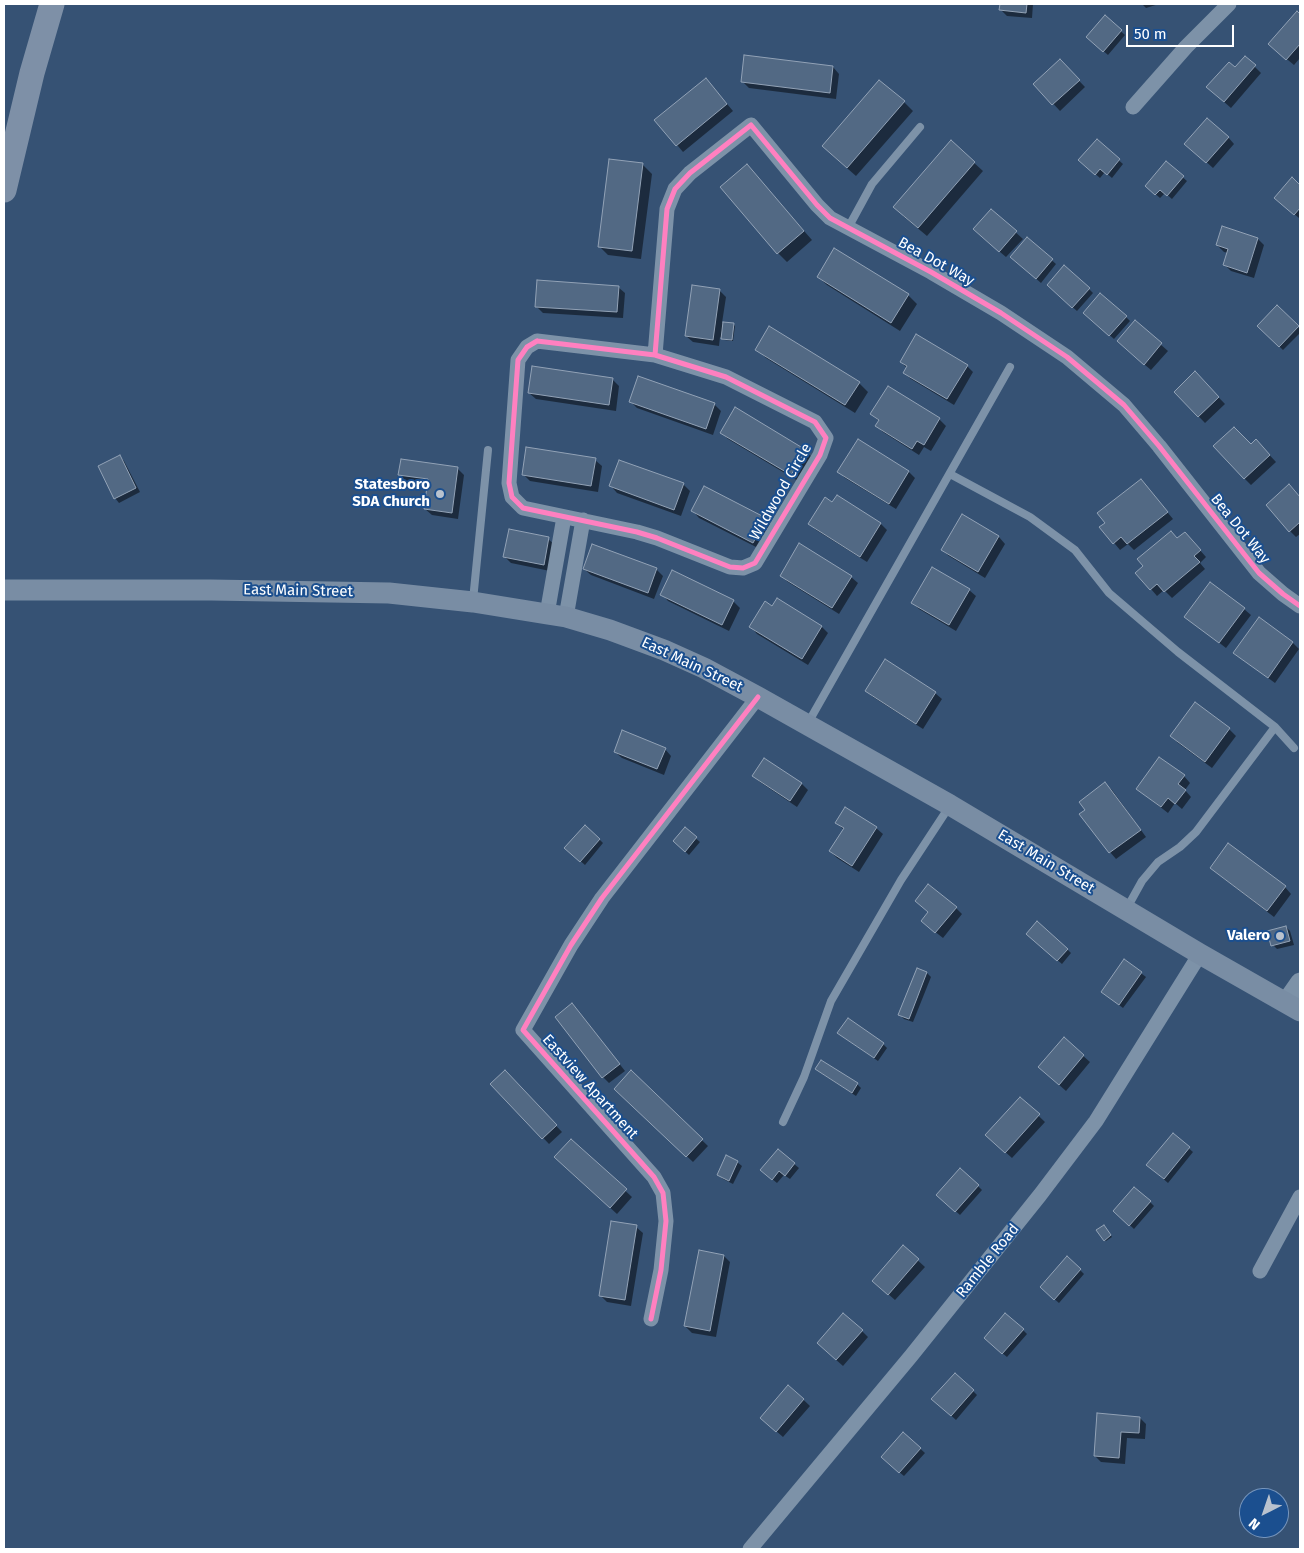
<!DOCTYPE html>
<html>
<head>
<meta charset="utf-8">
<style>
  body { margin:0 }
  #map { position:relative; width:1304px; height:1553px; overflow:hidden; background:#365274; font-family:"Fira Sans",sans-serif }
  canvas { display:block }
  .frame { position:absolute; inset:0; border:5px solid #fff; pointer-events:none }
  .north { position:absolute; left:1239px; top:1488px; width:50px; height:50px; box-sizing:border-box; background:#1b4f8f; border:1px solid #7695bc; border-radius:50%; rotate:221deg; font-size:14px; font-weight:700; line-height:20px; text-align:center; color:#fff }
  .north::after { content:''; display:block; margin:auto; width:18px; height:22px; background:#b9c2ce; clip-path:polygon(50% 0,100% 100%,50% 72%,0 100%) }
  .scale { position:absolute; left:1126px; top:25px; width:108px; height:22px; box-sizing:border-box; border:2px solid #fff; border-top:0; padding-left:6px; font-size:15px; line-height:18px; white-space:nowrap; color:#fff; -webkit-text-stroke:4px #1b4f8f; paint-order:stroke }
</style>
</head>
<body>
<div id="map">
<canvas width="1304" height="1553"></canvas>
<div class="frame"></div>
<div class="north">N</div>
<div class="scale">50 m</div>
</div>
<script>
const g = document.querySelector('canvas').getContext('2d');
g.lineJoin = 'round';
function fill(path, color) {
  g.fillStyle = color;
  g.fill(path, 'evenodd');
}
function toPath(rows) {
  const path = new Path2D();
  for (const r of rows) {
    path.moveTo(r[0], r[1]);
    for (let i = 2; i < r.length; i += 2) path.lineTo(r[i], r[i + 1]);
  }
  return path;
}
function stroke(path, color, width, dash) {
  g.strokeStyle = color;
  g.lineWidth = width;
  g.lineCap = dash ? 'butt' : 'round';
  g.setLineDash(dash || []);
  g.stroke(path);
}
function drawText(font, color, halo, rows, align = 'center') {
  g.font = font + ' "Fira Sans",sans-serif';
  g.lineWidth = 4;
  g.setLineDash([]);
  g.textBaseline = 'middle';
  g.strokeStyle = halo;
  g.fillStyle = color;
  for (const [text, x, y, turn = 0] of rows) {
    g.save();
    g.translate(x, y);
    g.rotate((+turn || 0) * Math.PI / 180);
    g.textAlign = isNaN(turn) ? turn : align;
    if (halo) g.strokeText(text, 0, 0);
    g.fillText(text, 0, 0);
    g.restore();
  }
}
fill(toPath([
  [1001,4,1033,4,1032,18,1007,16,1001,10],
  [1142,4,1159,4,1146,8],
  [1297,13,1300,16,1300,58,1294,65,1276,50],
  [1105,17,1125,35,1108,55,1092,41],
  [1245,57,1261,73,1231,108,1215,94],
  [1060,61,1085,87,1060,111,1035,84],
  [833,67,839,74,836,99,749,88,743,82],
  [712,86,733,111,683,152,656,120],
  [904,102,913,111,856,176,832,155],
  [1228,137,1234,144,1213,168,1193,150],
  [1097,141,1123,164,1112,178,1105,172,1100,178,1084,164],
  [951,142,983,171,927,236,903,216],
  [1166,163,1187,181,1172,199,1165,193,1160,198,1151,190],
  [643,165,652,174,641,259,608,255,599,246],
  [755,175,812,240,787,262,778,253],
  [1292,179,1300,186,1300,217,1299,218,1280,202],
  [991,210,1023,239,1006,257,981,236],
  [1028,239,1056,264,1041,283,1016,261],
  [1258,239,1264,245,1254,278,1231,271,1225,265,1228,253,1224,252,1217,245],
  [818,277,908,295,917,304,900,331,827,285],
  [618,287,625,293,623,318,543,313,536,306],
  [1052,289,1089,289,1093,293,1077,311],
  [719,290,726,297,722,323,733,324,735,326,733,341,724,340,720,337,719,346,693,342,686,336],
  [1277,307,1300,329,1300,333,1283,350,1258,326],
  [1089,317,1126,317,1130,321,1114,339],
  [1135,322,1168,351,1151,370,1125,348],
  [757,349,859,383,868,392,855,413,766,358],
  [901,362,967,366,973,372,954,405,911,379,904,373,907,368],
  [1195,373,1225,404,1205,423,1175,392],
  [612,379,619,386,616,411,536,399,529,393],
  [888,387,939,419,946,426,931,451,924,447,919,455,883,432,877,426,879,421,871,414],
  [631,402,714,404,721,411,713,435,637,408],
  [722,433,805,451,812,457,798,481,728,439],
  [858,440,909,472,915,478,896,509,845,478,839,472],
  [1251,446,1262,447,1276,462,1251,485,1244,478],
  [120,457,124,461,140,492,119,503,115,498],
  [595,460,602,466,598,492,530,481,523,474],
  [457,468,464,475,458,519,432,515,425,509,428,485,406,481,400,475],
  [1141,480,1173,519,1134,550,1128,544,1120,550,1101,527,1107,523],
  [683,484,690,491,681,516,617,493,611,486],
  [1295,493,1300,498,1300,534,1296,537,1290,531],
  [837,496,881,524,887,530,867,562,816,530,810,524,833,504],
  [693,511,765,519,771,526,760,549,699,518],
  [963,516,999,537,1005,544,985,578,949,556,942,550],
  [548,539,555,545,550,571,511,563,505,557],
  [1178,539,1191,540,1206,557,1200,563,1205,569,1172,598,1164,590,1157,596,1151,589],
  [584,569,656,569,663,576,654,599,591,575],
  [673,571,733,601,740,608,729,631,668,601,662,594],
  [781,576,851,577,858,583,839,614,788,582],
  [969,590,976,596,956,631,919,609,913,603],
  [778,600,822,627,828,633,808,665,757,634,751,627,773,608],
  [1244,609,1251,615,1226,648,1186,617],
  [1259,619,1293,643,1299,649,1275,683,1242,659,1235,653],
  [866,691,935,693,942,699,923,729,873,697],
  [1195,704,1229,729,1236,736,1212,768,1178,743,1172,736],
  [665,749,671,756,664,775,622,758,615,752],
  [764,759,802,784,808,790,797,807,760,782,754,776],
  [1184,776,1190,783,1185,790,1191,797,1182,809,1175,803,1168,813,1137,789],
  [1105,784,1112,790,1146,837,1116,859,1110,852,1086,810],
  [846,808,876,828,883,834,859,872,837,858,830,851,844,830,837,823],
  [685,829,700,842,689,855,678,845],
  [599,839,603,843,585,865,570,852],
  [1211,868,1285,887,1291,894,1274,917,1218,874],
  [956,908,962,914,943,938,929,927,930,913],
  [1286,927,1290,931,1294,945,1277,949,1273,945],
  [1032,938,1067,949,1071,953,1062,964],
  [1125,961,1146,977,1123,1008,1102,992],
  [918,969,927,973,931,977,913,1022,904,1019,900,1015],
  [579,1012,625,1071,609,1083,603,1077],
  [843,1037,883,1044,887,1048,878,1061],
  [1064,1039,1090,1062,1066,1091,1039,1067],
  [817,1069,857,1084,861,1088,856,1096,821,1073],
  [505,1072,562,1132,549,1144,492,1084],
  [631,1072,708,1146,693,1162,616,1089],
  [1020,1098,1045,1122,1012,1158,993,1141],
  [1173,1135,1193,1152,1168,1183,1152,1169],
  [571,1140,632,1197,617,1214,562,1164],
  [778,1151,799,1168,790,1179,784,1175,777,1183,766,1174],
  [737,1162,742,1166,733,1184,723,1179,719,1175],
  [978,1186,982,1190,960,1215,942,1199],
  [1150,1202,1154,1206,1134,1229,1119,1215],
  [636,1227,643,1233,631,1306,607,1302,601,1296],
  [1105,1228,1112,1237,1106,1241,1104,1240],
  [903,1247,925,1267,895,1300,880,1287],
  [724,1256,730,1262,716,1337,692,1333,685,1326],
  [1080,1270,1084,1274,1059,1303,1045,1291],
  [1023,1330,1027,1334,1007,1357,989,1342],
  [862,1331,868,1337,843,1366,825,1350],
  [789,1386,810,1406,783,1437,768,1424],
  [973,1391,977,1395,956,1420,937,1403],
  [1098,1414,1140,1418,1146,1424,1145,1439,1127,1438,1125,1464,1101,1462,1095,1456],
  [903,1433,925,1453,904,1476,886,1461]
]), '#0007');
const building = toPath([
  [1000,4,1027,4,1026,13,999,10,1000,4],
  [1297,11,1300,14,1300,44,1286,60,1268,44,1297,11],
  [1105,15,1122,30,1103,52,1086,37,1105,15],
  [744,55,833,66,830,93,741,82,744,55],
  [1245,56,1256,65,1224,102,1206,87,1229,62,1235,67,1245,56],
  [1060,59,1080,80,1052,105,1033,84,1060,59],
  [706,78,727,104,676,146,654,120,706,78],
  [879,80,905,101,847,168,822,146,879,80],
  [1207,118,1229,137,1206,163,1184,144,1207,118],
  [1097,139,1120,159,1107,175,1100,169,1095,175,1078,160,1097,139],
  [951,140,975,162,918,228,893,207,951,140],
  [609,159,643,163,632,251,598,247,609,159],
  [1166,161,1184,176,1167,196,1160,190,1155,195,1145,186,1166,161],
  [747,164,804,231,777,254,720,187,747,164],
  [1292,177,1300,185,1300,208,1294,215,1274,198,1292,177],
  [991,209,1017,231,999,252,973,229,991,209],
  [1222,226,1258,238,1247,273,1223,265,1228,249,1216,245,1222,226],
  [1027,237,1053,259,1036,279,1010,257,1027,237],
  [834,248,909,294,891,323,817,277,834,248],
  [1064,265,1090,288,1072,308,1047,285,1064,265],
  [537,280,619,286,617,312,535,307,537,280],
  [692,285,720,289,713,340,685,336,692,285],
  [1100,293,1127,316,1109,336,1083,313,1100,293],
  [1277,305,1299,326,1279,347,1257,326,1277,305],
  [1135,320,1162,343,1144,365,1117,341,1135,320],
  [723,322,734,323,732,340,721,339,723,322],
  [769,326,860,382,845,405,755,350,769,326],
  [916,334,968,365,947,399,903,373,907,366,900,362,916,334],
  [532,366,613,378,609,405,528,393,532,366],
  [1195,371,1219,397,1198,417,1174,392,1195,371],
  [638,376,715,403,706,429,629,402,638,376],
  [888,386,940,418,924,445,917,441,912,449,875,426,879,420,870,414,888,386],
  [735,407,806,450,791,475,720,433,735,407],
  [1234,427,1251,444,1256,439,1270,455,1244,479,1213,446,1234,427],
  [858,439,909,471,889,504,837,472,858,439],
  [526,447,596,458,591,486,522,475,526,447],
  [120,455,136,488,114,499,98,466,120,455],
  [401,459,458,467,452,513,424,509,428,479,398,475,401,459],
  [619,460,684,483,674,510,609,486,619,460],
  [1141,479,1168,512,1127,544,1121,537,1113,544,1099,527,1105,523,1097,513,1141,479],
  [1289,484,1300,497,1300,522,1289,532,1266,505,1289,484],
  [704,486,766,518,753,543,691,511,704,486],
  [837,495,881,523,860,557,808,524,825,497,832,502,837,495],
  [962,514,999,536,978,572,941,550,962,514],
  [509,529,549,537,544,565,503,557,509,529],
  [1171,531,1177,538,1185,532,1201,550,1194,556,1200,562,1164,592,1157,584,1150,590,1135,573,1143,566,1137,559,1171,531],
  [799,543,852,576,832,608,780,576,799,543],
  [592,544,657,568,648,593,583,569,592,544],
  [932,567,970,589,949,625,911,603,932,567],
  [672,570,734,600,722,625,660,595,672,570],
  [1210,582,1245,608,1219,643,1184,617,1210,582],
  [777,598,822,626,802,659,749,627,765,601,772,606,777,598],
  [1259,617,1293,642,1268,678,1233,653,1259,617],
  [885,659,936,692,916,724,865,691,885,659],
  [1195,702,1230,728,1205,762,1170,736,1195,702],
  [622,730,666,748,657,769,614,752,622,730],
  [1159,757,1185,775,1178,784,1186,790,1175,804,1168,798,1161,807,1136,789,1159,757],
  [764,758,802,783,790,801,752,776,764,758],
  [1105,782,1141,830,1109,853,1079,814,1085,810,1079,802,1105,782],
  [845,807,877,827,852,866,829,851,844,828,835,823,845,807],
  [585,825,600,839,580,862,564,848,585,825],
  [685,827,697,837,685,852,673,841,685,827],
  [1228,843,1286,886,1267,911,1210,868,1228,843],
  [928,884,957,907,935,933,921,921,928,912,915,901,928,884],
  [1037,921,1068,949,1057,961,1026,934,1037,921],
  [1286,926,1290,941,1271,946,1267,931,1286,926],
  [1124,959,1142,972,1119,1005,1101,992,1124,959],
  [917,968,927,972,909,1019,898,1015,917,968],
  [572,1003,620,1064,602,1078,555,1017,572,1003],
  [848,1018,884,1043,874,1058,837,1033,848,1018],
  [1064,1037,1084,1055,1059,1085,1038,1067,1064,1037],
  [821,1060,858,1083,852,1093,815,1069,821,1060],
  [505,1070,557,1125,542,1139,490,1084,505,1070],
  [631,1070,703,1139,686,1157,614,1089,631,1070],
  [1020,1097,1040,1114,1005,1153,985,1135,1020,1097],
  [1173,1133,1190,1147,1164,1179,1146,1165,1173,1133],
  [571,1139,627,1189,610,1208,554,1157,571,1139],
  [778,1149,795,1163,785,1176,779,1171,772,1180,760,1170,778,1149],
  [726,1155,738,1161,729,1181,717,1175,726,1155],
  [960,1168,979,1185,955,1212,936,1195,960,1168],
  [1134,1187,1151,1201,1129,1226,1113,1211,1134,1187],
  [611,1221,637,1225,625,1300,599,1296,611,1221],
  [1104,1225,1111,1235,1104,1241,1096,1230,1104,1225],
  [903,1245,919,1259,888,1295,872,1281,903,1245],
  [699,1250,724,1255,710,1331,684,1326,699,1250],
  [1067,1256,1081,1269,1054,1300,1040,1287,1067,1256],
  [843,1313,863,1330,836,1360,817,1343,843,1313],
  [1005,1313,1024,1329,1002,1354,984,1338,1005,1313],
  [955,1373,974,1390,951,1416,931,1399,955,1373],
  [788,1385,804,1399,776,1432,760,1418,788,1385],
  [1097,1413,1140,1417,1139,1433,1121,1432,1119,1458,1094,1456,1097,1413],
  [903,1432,921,1448,899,1473,881,1457,903,1432]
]);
fill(building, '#526984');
stroke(building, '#92a2b6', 1);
stroke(toPath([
  [848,228,872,184,920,127],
  [950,474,1030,517,1075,550,1109,593,1178,652,1275,727,1294,748],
  [473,600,488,450],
  [808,723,1010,367],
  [1127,908,1142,881,1158,862,1180,847,1196,832,1275,727],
  [783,1122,804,1077,831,1001,901,880,949,807]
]), '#7d92a8', 8);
stroke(toPath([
  [1133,107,1186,47,1229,4],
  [537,341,655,355,726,377,815,422,826,438,820,455,755,563,743,568,730,567,657,538,637,532,523,508,512,497,509,483,518,360,527,347,537,341],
  [655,355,667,209,675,189,690,173,751,125,817,205,830,218,931,272,1001,313,1067,357,1124,405,1159,446,1259,573,1283,594,1300,606],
  [547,614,564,517],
  [566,617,583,520],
  [1260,1271,1300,1197],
  [651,1319,661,1270,666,1221,663,1193,654,1177,523,1030,571,945,602,898,758,697],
  [750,1549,911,1356,1040,1195,1096,1121,1200,954]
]), '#7d92a8', 15);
stroke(toPath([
  [1286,1002,1300,982]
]), '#7d92a8', 19);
stroke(toPath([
  [4,590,211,590,389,593,473,602,547,614,566,617,610,630,664,650,704,668,758,697,950,805,1200,954,1300,1011]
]), '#798da4', 21);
stroke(toPath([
  [4,190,32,73,52,4]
]), '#7e90a7', 25);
stroke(toPath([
  [537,341,655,355,726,377,815,422,826,438,820,455,755,563,743,568,730,567,657,538,637,532,523,508,512,497,509,483,518,360,527,347,537,341],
  [655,355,667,209,675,189,690,173,751,125,817,205,830,218,931,272,1001,313,1067,357,1124,405,1159,446,1259,573,1283,594,1300,606],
  [651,1319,661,1270,666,1221,663,1193,654,1177,523,1030,571,945,602,898,758,697]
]), '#ff80c0', 5);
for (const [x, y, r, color] of [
  [440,494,5,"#b9c2ce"],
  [1280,936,5,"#b9c2ce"]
]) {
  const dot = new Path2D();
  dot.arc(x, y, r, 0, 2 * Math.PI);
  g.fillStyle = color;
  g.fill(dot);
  stroke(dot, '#1b4f8f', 2);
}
drawText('15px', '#fff', '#1b4f8f', [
  ["Bea Dot Way",936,262,29],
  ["Wildwood Circle",781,492,-60],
  ["Bea Dot Way",1240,529,51],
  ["East Main Street",298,591,1],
  ["East Main Street",692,665,25],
  ["East Main Street",1046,862,31],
  ["Eastview Apartment",590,1087,48],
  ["Ramble Road",988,1261,-51]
]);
drawText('bold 15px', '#fff', '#1b4f8f', [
  ["Statesboro",430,485],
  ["SDA Church",430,502],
  ["Valero",1270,936]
], 'right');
</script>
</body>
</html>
